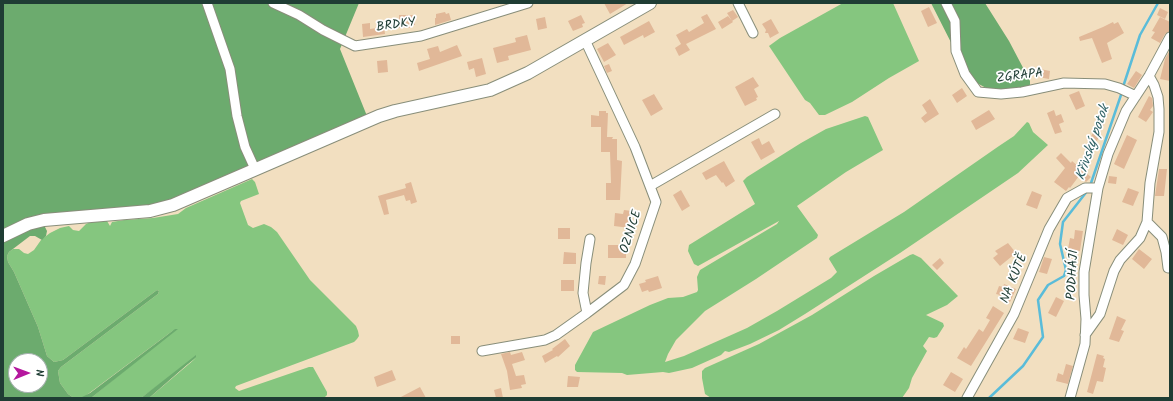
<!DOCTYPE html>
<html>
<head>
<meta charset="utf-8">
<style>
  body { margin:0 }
  #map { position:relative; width:1173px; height:401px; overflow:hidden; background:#f2dfc0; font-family:Kalam,sans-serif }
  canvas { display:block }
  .frame { position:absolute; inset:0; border:4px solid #1f3d34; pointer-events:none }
  .north { position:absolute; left:8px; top:353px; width:40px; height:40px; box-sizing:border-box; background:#fff; border:1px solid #a5b1ae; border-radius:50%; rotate:89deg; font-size:11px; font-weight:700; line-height:16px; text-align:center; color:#1f3d34 }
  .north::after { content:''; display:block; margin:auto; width:14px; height:18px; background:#b5179e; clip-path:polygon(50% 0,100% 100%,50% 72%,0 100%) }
</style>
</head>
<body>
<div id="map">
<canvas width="1173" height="401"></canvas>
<div class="frame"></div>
<div class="north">N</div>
</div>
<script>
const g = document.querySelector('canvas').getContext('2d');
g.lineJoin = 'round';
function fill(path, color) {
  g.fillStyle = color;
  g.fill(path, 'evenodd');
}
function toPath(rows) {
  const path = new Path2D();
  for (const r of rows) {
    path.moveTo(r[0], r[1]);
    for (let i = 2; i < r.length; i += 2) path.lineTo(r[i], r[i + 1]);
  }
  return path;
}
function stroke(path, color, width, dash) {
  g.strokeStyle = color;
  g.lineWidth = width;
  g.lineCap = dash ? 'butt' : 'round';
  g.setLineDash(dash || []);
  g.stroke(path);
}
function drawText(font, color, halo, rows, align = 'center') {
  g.font = font + ' Kalam,sans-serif';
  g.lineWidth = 3.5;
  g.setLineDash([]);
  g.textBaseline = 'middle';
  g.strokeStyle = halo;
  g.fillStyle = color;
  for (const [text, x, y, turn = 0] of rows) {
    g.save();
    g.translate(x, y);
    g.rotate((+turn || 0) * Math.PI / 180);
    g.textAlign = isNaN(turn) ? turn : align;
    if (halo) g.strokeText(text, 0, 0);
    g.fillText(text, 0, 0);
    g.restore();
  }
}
fill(toPath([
  [843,3,893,3,919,61,889,78,852,102,825,115,819,115,810,103,805,100,769,46,780,38],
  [865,116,868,117,883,150,846,172,797,206,818,235,817,238,756,279,705,311,676,340,668,354,665,362,684,356,747,328,777,311,831,278,837,272,829,259,830,257,904,212,999,146,1014,136,1027,122,1029,123,1033,132,1048,145,1018,173,900,253,805,314,779,330,750,344,729,352,725,351,721,355,692,368,669,373,663,372,627,375,622,373,577,372,575,370,575,365,593,332,650,305,668,298,683,297,697,292,698,290,697,277,700,270,777,224,779,221,698,266,694,264,688,251,689,245,755,204,743,181,747,177,801,143,826,129],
  [252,179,255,182,259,194,241,201,240,203,248,225,253,228,264,224,271,227,277,232,310,280,356,326,358,331,359,336,357,339,354,342,236,386,235,388,239,391,309,367,313,367,327,392,327,395,325,397,149,398,196,358,141,398,91,398,175,329,84,397,74,398,68,394,60,383,58,371,61,367,158,294,159,291,157,290,63,360,54,362,47,356,38,327,14,272,8,262,7,256,9,252,13,249,19,249,24,253,28,254,34,250,41,240,50,233,60,228,69,226,73,230,79,231,86,224,93,221,103,220,107,221,110,226,112,222,124,220,153,218,178,214,186,208],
  [913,254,921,258,958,296,947,305,926,315,943,323,944,326,937,337,934,338,929,337,923,346,927,351,912,378,909,388,902,398,711,398,705,394,702,378,702,371,705,368,759,344,812,315,874,276,910,255]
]), '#85c67f');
fill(toPath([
  [3,3,359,3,340,49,367,116,171,201,159,204,3,230],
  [931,3,985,3,1009,41,1030,81,1030,86,1010,91,990,90,973,81,966,72],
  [44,225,47,231,46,236,42,240,35,236,30,236,9,252,7,256,8,262,14,272,38,327,47,356,54,362,63,360,157,290,159,291,158,294,61,367,58,371,60,383,68,394,74,398,3,398,3,242,30,229],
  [16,361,40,361,40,385,16,385],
  [175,329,178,329,91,398,80,398,90,393],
  [196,355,196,357,149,398,141,398]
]), '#6cab6e');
stroke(toPath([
  [1123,87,1140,35,1158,3],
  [1090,186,1122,92],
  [989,398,1023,366,1043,337,1038,300,1048,285,1064,276,1066,270,1060,244,1063,222,1088,190]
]), '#5abcd9', 2.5);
fill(toPath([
  [604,3,628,3,610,14],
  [929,7,937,23,928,27,921,11],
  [1160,8,1168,12,1165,19,1157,15],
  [733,10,738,17,732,21,727,13],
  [445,12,446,14,449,13,451,20,435,25,435,18,436,18,436,14],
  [707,14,716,29,686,44,690,50,679,56,675,48,681,44,676,35,687,29,689,32,704,23,701,17],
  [399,15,415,15,415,25,410,25,410,28,399,28],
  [581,15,585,23,582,24,583,27,573,31,568,21],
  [728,16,733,22,722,29,718,22],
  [545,17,547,28,538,30,536,19],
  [1160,17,1170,22,1170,31,1165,34,1160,43,1151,38,1155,32,1152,31],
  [771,19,779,33,770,38,768,33,765,33,766,30,762,24],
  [649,21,655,32,644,38,643,35,624,45,620,37],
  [1113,22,1114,24,1118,22,1124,33,1107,43,1112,59,1102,63,1092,38,1080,41,1079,37,1103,27],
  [370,23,370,29,384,27,385,34,363,37,362,24],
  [527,35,531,50,508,56,509,60,497,63,493,48,516,42,515,38],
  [608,43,616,55,604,62,597,49],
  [457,45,462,56,419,71,417,63,430,59,427,49,438,46,440,52],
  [1170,50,1170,81,1160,79,1165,59],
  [482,58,486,74,476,77,474,68,469,70,467,62],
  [387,60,388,72,378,73,377,61],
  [609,64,612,71,607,73,604,66],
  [1040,69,1050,71,1049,79,1038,77],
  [1136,71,1142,75,1134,88,1127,84],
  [753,77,759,86,754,89,758,97,756,98,757,100,745,106,735,87],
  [962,88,967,96,957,103,952,95],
  [1079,91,1085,106,1076,110,1069,95],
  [654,94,663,109,651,116,642,100],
  [1149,96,1152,98,1153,106,1150,110,1153,112,1146,122,1138,117],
  [930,99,939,114,925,123,921,118,927,113,922,105],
  [989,110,995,119,976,130,971,121],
  [1054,110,1056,116,1061,114,1064,122,1059,124,1062,132,1055,134,1047,113],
  [599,111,606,111,606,113,608,113,607,137,613,137,612,139,617,139,617,160,622,161,620,200,606,200,606,183,611,183,610,152,601,152,601,127,591,127,591,115,599,116],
  [1098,121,1104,124,1097,141,1090,139],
  [1127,135,1137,140,1124,169,1114,164],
  [759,138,762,145,769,141,775,152,761,160,751,142],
  [1061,153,1071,163,1072,161,1091,177,1086,182,1079,176,1070,188,1069,187,1066,191,1054,182,1065,168,1056,158],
  [724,161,735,181,726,187,723,182,722,183,716,175,706,180,702,173],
  [1159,169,1167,169,1164,196,1155,196],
  [1109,176,1117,177,1116,184,1108,183],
  [411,182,417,202,411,204,410,200,406,201,404,195,386,200,389,214,384,215,378,196,406,188,405,184],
  [1128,188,1139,192,1133,206,1122,202],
  [681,190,690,206,682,211,673,195],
  [1032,191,1042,195,1037,209,1026,205],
  [624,210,632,211,630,228,614,226,615,213,623,214],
  [558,228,570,228,570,239,558,239],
  [1117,229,1128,235,1123,245,1112,240],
  [1075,230,1083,231,1080,251,1068,249,1070,238,1074,239],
  [1008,243,1016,253,1000,266,993,258,998,254,995,251],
  [608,245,626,245,626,258,608,258],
  [1139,249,1152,259,1144,269,1132,259],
  [564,252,576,253,576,264,563,264],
  [1044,257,1052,259,1047,274,1039,272],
  [940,258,944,263,937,270,932,265],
  [599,276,606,276,605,285,598,284],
  [658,276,662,288,649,292,648,290,642,292,639,284,646,282,645,280],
  [561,280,574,280,574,291,561,291],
  [1004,284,1016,289,1010,302,998,298,1000,295,996,294,999,286,1003,287],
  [1056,297,1064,301,1056,317,1048,313],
  [993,306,1004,313,971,366,957,358,964,347,966,349,979,329,983,332,990,320,986,318],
  [1117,316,1126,320,1121,330,1124,331,1119,342,1109,339],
  [1018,328,1029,332,1025,343,1013,339],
  [451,336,460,336,460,344,451,344],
  [565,339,570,346,558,357,557,356,545,363,542,356,553,350,552,349],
  [510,352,511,355,522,352,525,360,512,364,516,376,524,375,526,384,521,385,522,388,510,390,507,371,501,354],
  [1097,354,1104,356,1103,358,1105,359,1103,367,1106,368,1103,382,1097,381,1093,394,1087,392],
  [1066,364,1073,366,1068,384,1056,381,1058,373,1063,375],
  [392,370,396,380,377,387,374,377],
  [951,372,963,379,955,392,943,385],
  [568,376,580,377,578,387,567,387],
  [420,387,426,398,399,398],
  [501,388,503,398,496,398,494,390]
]), '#e1b898');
const minor = toPath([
  [207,3,230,69,237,116,245,147,255,169],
  [273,3,299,15,323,30,355,46,421,36,528,3],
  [738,3,753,33],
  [946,3,955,21,956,51,965,74,978,92,1001,94,1022,92,1064,83,1105,84,1119,88,1136,96],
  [1149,76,1154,85,1158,97,1159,109,1159,132,1150,183,1147,222,1162,237,1166,252,1168,268],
  [650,186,775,114],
  [587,313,583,293,586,263,590,239],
  [1085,335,1100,314,1114,271,1120,260,1140,238,1147,222],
  [482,351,545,340,556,335,587,313,624,285,635,264,656,202,635,147,585,40],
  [967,398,1014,314,1049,229,1067,198,1085,188,1098,188],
  [1070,398,1085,344,1086,319,1084,295,1084,272,1098,188,1108,154,1126,111,1149,76,1170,37]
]);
const tertiary = toPath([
  [3,236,28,224,44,220,150,211,173,205,379,116,395,111,490,90,528,73,650,3]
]);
stroke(minor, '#888e7a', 11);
stroke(tertiary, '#888e7a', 14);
stroke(minor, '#fff', 9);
stroke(tertiary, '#fff', 12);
drawText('13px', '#1f3d34', '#fff', [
  ["BRDKY",396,26,-8],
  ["ZGRAPA",1020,77,-7],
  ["OZNICE",632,232,-72],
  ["PODHÁJÍ",1074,275,-87],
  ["NA KÚTĚ",1015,279,-68]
]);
drawText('italic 14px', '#316366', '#fff', [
  ["Křivský potok",1094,143,-71]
]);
</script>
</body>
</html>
